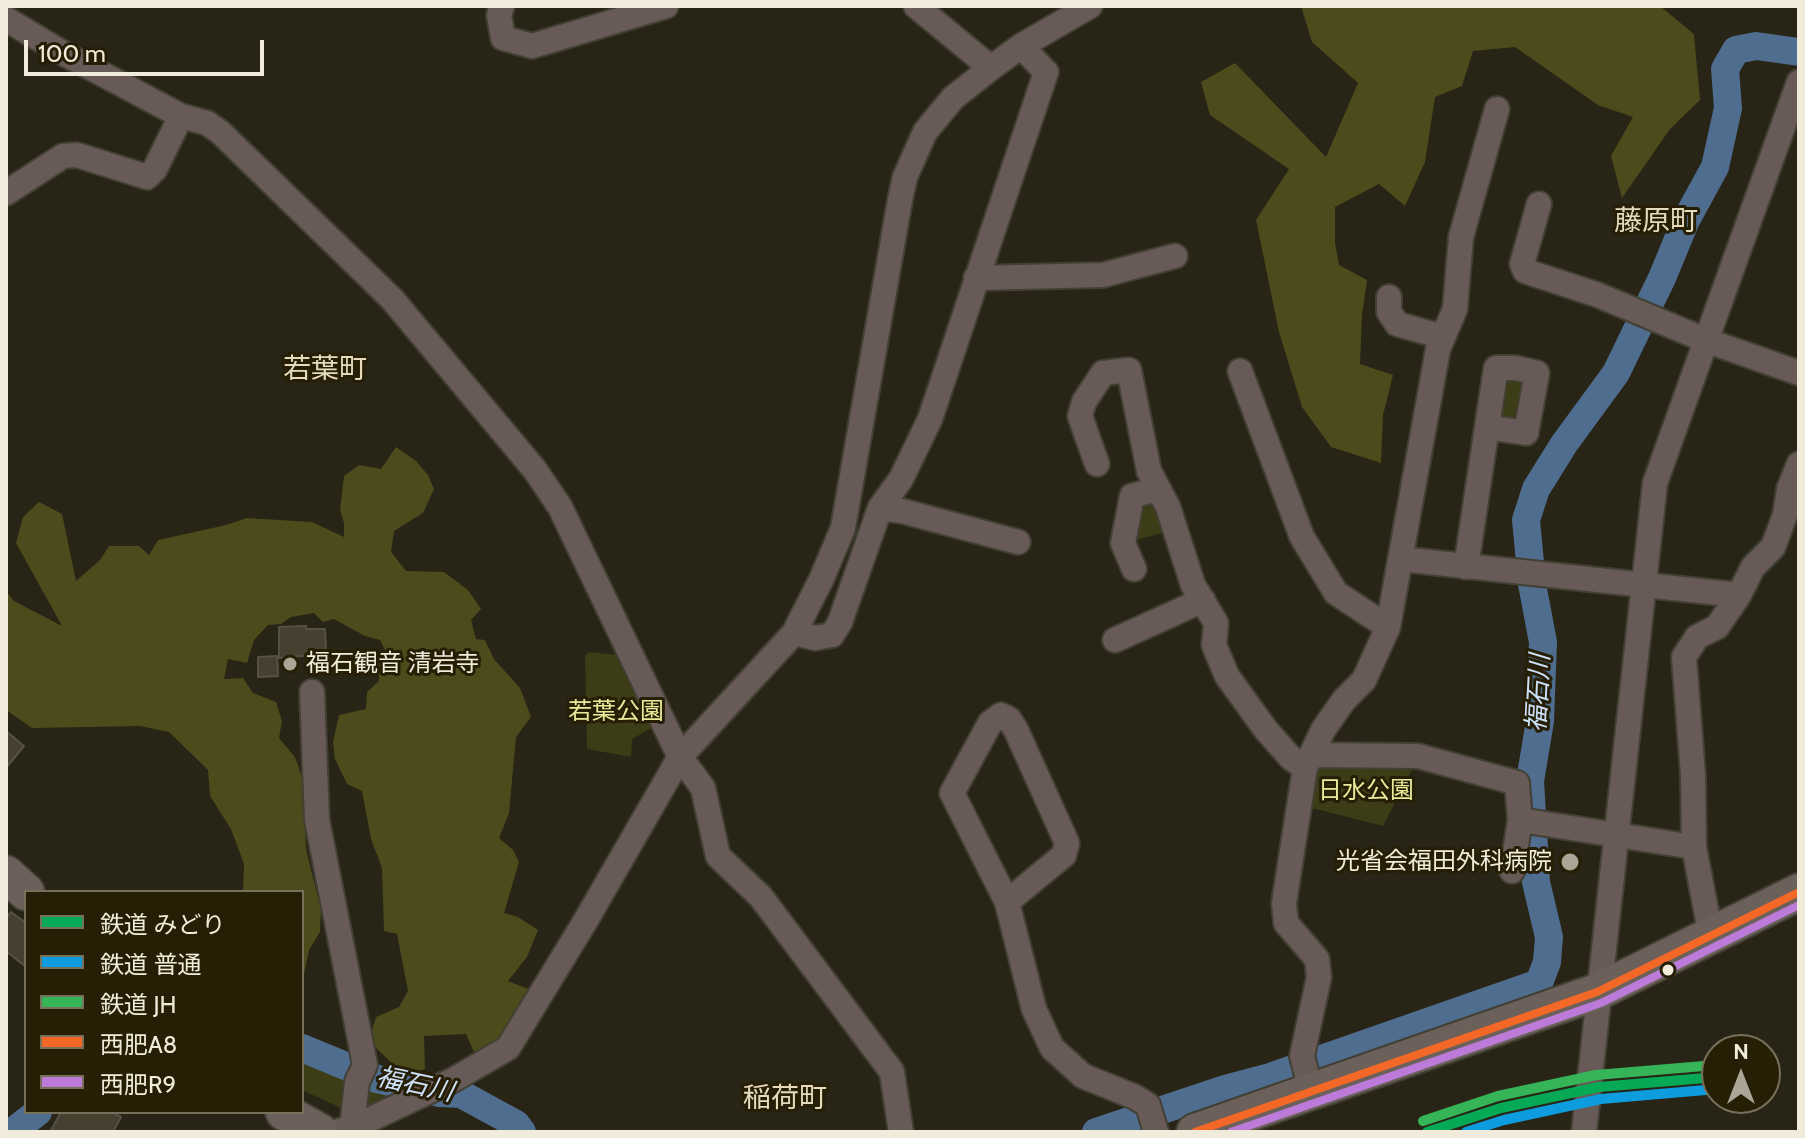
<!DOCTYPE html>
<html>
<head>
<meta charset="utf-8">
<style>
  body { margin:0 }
  #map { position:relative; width:1805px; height:1138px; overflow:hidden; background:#282416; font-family:Cabin,"Noto Sans JP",sans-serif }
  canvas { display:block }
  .frame { position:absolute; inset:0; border:8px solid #f1ebdc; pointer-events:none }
  .legend { position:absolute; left:24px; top:890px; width:280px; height:224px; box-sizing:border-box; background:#261e05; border:2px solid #77705b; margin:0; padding:10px 14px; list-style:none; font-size:24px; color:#f1ebdc }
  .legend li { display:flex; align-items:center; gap:16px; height:40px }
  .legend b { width:40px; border:2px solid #77705b }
  .north { position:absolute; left:1701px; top:1034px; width:80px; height:80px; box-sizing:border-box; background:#261e05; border:2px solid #77705b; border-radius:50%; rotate:0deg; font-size:22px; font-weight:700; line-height:32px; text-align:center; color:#f1ebdc }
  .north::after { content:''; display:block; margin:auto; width:28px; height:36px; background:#aba597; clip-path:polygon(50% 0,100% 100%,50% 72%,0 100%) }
  .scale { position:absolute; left:24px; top:40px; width:240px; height:36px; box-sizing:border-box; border:4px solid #f1ebdc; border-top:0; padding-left:10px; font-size:24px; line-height:28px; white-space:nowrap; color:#f1ebdc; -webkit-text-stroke:6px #261e05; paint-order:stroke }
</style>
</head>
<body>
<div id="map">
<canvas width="1805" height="1138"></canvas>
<div class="frame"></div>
<ul class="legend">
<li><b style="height:10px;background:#06aa56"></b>鉄道 みどり</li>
<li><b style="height:10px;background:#0d9cdd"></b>鉄道 普通</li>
<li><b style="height:10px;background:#36b558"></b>鉄道 JH</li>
<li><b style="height:10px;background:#f36827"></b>西肥A8</li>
<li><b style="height:10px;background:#bd7bd9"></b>西肥R9</li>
</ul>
<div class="north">N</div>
<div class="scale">100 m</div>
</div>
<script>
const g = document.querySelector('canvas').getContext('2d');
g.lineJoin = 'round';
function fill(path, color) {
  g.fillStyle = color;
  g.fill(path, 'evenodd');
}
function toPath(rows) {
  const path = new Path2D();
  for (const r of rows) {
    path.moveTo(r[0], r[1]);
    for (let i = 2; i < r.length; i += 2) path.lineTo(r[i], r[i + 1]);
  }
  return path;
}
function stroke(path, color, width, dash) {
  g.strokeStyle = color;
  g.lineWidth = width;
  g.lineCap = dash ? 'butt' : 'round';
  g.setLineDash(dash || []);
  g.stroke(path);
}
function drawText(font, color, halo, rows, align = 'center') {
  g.font = font + ' Cabin,"Noto Sans JP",sans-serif';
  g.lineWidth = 6;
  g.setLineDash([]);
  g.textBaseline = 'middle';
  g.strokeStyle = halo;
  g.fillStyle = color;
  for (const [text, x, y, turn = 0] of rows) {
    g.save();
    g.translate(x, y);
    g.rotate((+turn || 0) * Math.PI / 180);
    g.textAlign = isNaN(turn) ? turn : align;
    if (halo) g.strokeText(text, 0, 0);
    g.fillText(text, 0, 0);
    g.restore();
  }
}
fill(toPath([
  [1500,372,1527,376,1525,424,1495,420],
  [1158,497,1169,531,1130,542,1137,502],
  [589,652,618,655,659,724,632,739,631,757,587,749,585,655],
  [1319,759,1416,762,1383,826,1312,808],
  [302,1054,395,1092,392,1097,361,1109,341,1108,302,1090]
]), '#3c3c17');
fill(toPath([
  [1301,6,1660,6,1694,34,1700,100,1670,129,1622,198,1611,156,1633,117,1598,105,1515,47,1473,51,1462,86,1435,97,1425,162,1405,206,1379,184,1335,207,1335,243,1339,265,1367,280,1362,315,1360,364,1393,375,1383,415,1381,463,1331,447,1302,407,1279,332,1256,220,1289,169,1210,115,1201,82,1235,63,1326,157,1358,83,1312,42],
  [396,447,416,461,428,475,434,489,423,513,394,531,391,552,406,571,444,572,468,590,481,609,471,620,476,639,485,640,494,659,520,688,531,717,516,737,509,813,499,838,513,850,519,862,504,913,518,917,538,930,527,957,508,981,531,990,504,1043,474,1052,466,1034,424,1036,425,1069,405,1076,369,1041,376,1017,399,1007,408,991,397,934,384,931,382,868,371,839,362,791,347,784,335,759,333,742,339,715,366,709,367,692,379,681,379,664,386,652,380,640,365,636,334,619,323,622,314,613,291,617,281,624,268,625,254,640,247,663,228,659,224,679,243,678,253,693,276,702,282,721,279,738,295,757,303,780,306,849,321,910,320,932,309,950,304,974,302,974,302,892,243,892,244,864,231,829,210,796,208,770,169,732,140,726,32,728,6,710,6,591,14,601,62,626,16,543,23,517,39,502,62,514,76,581,100,560,109,546,139,546,149,555,158,540,226,525,247,518,312,522,344,537,344,523,340,510,344,476,359,465,381,469]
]), '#4b4b1c');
stroke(toPath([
  [302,1048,377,1079,440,1093,461,1094,516,1124,522,1132],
  [12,1132,38,1112],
  [1096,1132,1225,1089,1270,1077,1539,983,1547,962,1549,937,1536,882,1530,781,1540,721,1543,642,1532,584,1526,520,1536,489,1564,444,1616,373,1662,278,1686,220,1715,167,1728,108,1725,69,1736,50,1756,46,1799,52]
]), '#4f6d8f', 28);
const building = toPath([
  [306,626,306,629,325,629,326,654,279,658,279,627,306,626],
  [277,656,278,676,258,677,258,657,277,656],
  [6,731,24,746,6,768,6,731],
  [11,912,26,923,26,967,6,951,6,918,11,912],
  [61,1112,111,1112,121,1117,113,1132,50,1132,61,1112]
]);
fill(building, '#45402f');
stroke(building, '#555145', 2);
const minor = toPath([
  [502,6,499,15,503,38,532,46,666,6],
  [916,6,991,68],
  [6,19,61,52,181,116,207,123,220,132,392,299,535,470,560,507,680,757,703,788,718,856,761,897,892,1072,901,1132],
  [6,193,63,156,77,155,147,177,155,169,181,116],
  [1539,204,1522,264,1525,271,1598,295,1705,340,1799,373],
  [976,278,1103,275,1175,256],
  [1389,297,1389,312,1397,324,1443,337],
  [1240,371,1302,537,1336,593,1388,627],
  [1097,464,1080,416,1084,402,1103,373,1129,370,1149,471,1168,507,1193,585,1216,623,1214,645,1227,676,1266,730,1291,758,1305,768],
  [880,508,902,511,1018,542],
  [1400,559,1739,595],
  [1466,567,1487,427,1496,368,1516,368,1537,373,1526,433,1487,427],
  [1134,569,1123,543,1132,496,1158,489],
  [794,633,815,638,832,635,840,622,880,508,901,479,930,419,1046,72,1021,46],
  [1115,640,1203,600],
  [312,692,317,820,365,1065,357,1082,352,1128],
  [1001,715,1009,719,1016,730,1067,843,1064,855,1007,902,952,793,990,723,1001,715],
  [1311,755,1418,756,1517,783,1520,820,1512,871],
  [1520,820,1694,847],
  [1007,902,1034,1009,1052,1048,1083,1076,1135,1097,1148,1105,1156,1132],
  [1711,936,1694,847,1693,775,1684,657,1697,637,1717,627,1739,595,1753,567,1773,547,1785,515,1789,489,1799,464],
  [1311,1091,1302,1056,1319,977,1317,959,1286,923,1284,903,1305,768,1323,730,1344,700,1364,680,1388,627,1438,349,1455,309,1461,237,1497,109],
  [335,1132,352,1128,453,1080,508,1048,586,920,680,757,794,633,821,580,843,528,900,200,905,177,925,132,953,98,991,68,1021,46,1090,6],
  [1584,1132,1655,483,1799,82]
]);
const highway = toPath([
  [6,874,26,892],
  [284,1112,320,1132],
  [1195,1132,1597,992,1799,892]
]);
stroke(minor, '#423f33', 28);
stroke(highway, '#423f33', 40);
stroke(minor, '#685b57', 24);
stroke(highway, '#6b605a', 36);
stroke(toPath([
  [1195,1132,1597,992,1799,892]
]), '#f36827', 8);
stroke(toPath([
  [1231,1132,1601,1003,1799,905]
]), '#bd7bd9', 8);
stroke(toPath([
  [1427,1132,1501,1108,1599,1087,1717,1077]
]), '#06aa56', 10);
stroke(toPath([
  [1466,1132,1504,1120,1601,1099,1717,1089]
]), '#0d9cdd', 10);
stroke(toPath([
  [1423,1121,1498,1096,1596,1075,1716,1065]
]), '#36b558', 10);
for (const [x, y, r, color] of [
  [290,664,8,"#aba597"],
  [1570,862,10,"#aba597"],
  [1668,970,7,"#f1ebdc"]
]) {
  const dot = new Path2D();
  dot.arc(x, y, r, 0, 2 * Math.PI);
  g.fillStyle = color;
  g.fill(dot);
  stroke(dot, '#261e05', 3);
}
drawText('24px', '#f1ebdc', '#261e05', [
  ["福石観音 清岩寺",306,664],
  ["光省会福田外科病院",1552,862,"right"]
], 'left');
drawText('24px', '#e7ea99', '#261e05', [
  ["若葉公園",616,712],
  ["日水公園",1366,791]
]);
drawText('italic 26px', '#cce0f9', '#261e05', [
  ["福石川",1539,693,-87],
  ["福石川",415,1085,12]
]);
drawText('28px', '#e5dabc', '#261e05', [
  ["藤原町",1656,222],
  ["若葉町",325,370],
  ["稲荷町",785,1099]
]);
</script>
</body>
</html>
